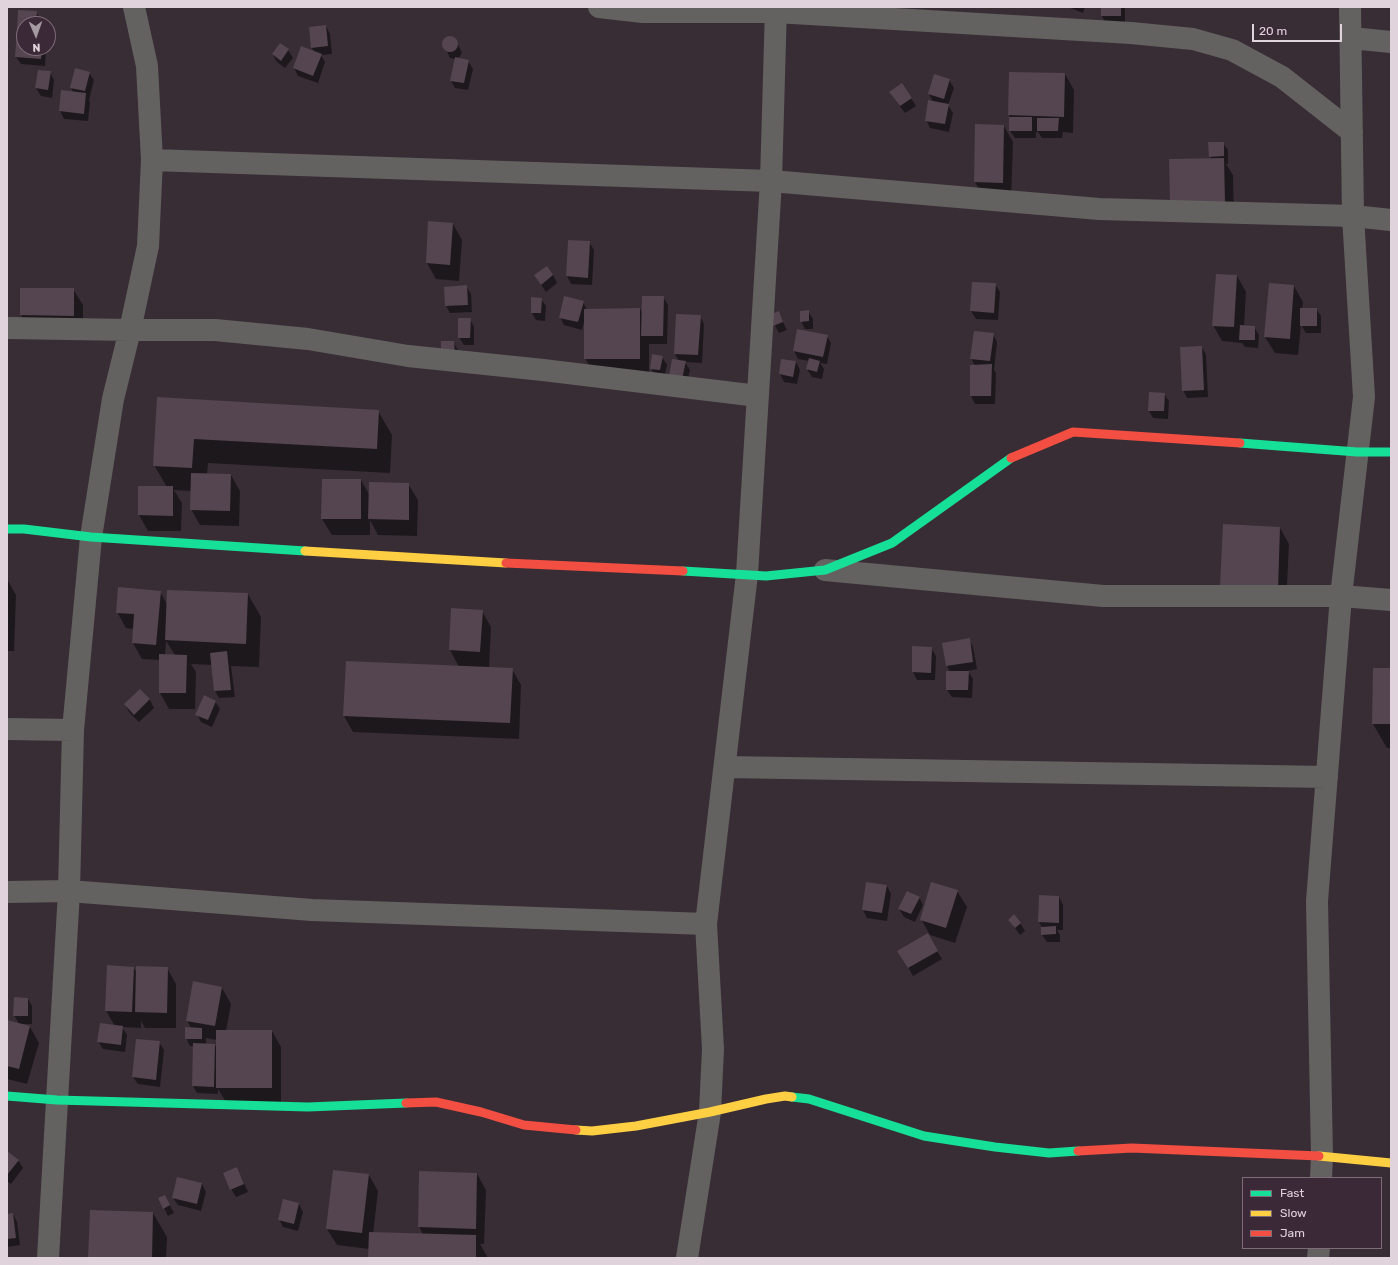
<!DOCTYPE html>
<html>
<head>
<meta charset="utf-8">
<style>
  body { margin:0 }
  #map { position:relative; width:1398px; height:1265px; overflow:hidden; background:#382d35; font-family:Rubik,sans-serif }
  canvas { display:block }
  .frame { position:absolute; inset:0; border:8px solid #e0d3dc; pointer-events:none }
  .legend { position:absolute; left:1242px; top:1177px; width:140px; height:72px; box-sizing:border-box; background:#3c2937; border:1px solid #7e6d79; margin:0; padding:5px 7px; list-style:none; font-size:12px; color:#e0d3dc }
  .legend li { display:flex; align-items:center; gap:8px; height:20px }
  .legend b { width:20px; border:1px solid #7e6d79 }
  .north { position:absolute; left:16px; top:16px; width:40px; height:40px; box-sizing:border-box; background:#3c2937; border:1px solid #7e6d79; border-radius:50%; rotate:178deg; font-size:11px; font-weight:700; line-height:16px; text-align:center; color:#e0d3dc }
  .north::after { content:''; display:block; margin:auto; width:14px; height:18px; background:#a599a2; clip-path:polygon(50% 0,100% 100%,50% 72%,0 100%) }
  .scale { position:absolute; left:1252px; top:24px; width:90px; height:18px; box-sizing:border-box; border:2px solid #e0d3dc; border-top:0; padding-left:5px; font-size:12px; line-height:14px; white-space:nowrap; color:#e0d3dc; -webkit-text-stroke:3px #3c2937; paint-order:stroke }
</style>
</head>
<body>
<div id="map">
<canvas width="1398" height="1265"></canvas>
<div class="frame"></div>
<ul class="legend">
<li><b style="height:5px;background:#16e098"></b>Fast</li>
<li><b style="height:5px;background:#ffcf43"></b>Slow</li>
<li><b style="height:5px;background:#f24e42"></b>Jam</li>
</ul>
<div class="north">N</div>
<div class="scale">20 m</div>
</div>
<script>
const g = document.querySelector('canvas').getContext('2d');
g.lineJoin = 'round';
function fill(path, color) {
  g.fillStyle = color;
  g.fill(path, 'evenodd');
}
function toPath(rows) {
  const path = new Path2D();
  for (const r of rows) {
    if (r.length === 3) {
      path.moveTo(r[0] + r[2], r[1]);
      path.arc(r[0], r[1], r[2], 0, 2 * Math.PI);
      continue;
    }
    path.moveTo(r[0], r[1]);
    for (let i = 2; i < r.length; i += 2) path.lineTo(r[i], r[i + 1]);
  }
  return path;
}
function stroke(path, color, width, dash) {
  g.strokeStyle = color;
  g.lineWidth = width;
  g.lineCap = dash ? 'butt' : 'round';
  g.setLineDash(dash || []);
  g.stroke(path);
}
fill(toPath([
  [1068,7,1085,7,1083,13],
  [1100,7,1129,7,1129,8,1125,8,1125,23,1106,23,1102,16,1102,9],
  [36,12,40,19,40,24,24,24,24,48,46,48,45,66,21,64,16,57,20,33,18,30],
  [326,26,330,34,332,54,321,55,325,62,318,83,298,76,294,68,314,52,312,48],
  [451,36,455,38,462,53,458,59,468,61,473,69,468,90,455,88,451,81,455,59,450,58,443,43,447,37],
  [280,45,288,50,293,58,285,68,277,62,273,55],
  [76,70,89,73,94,80,89,100,90,102,88,121,64,119,60,111,74,93,71,88],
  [50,72,54,80,52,98,41,96,36,88],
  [1065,74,1074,90,1073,133,1063,132,1062,138,1042,138,1038,132,1036,132,1036,138,1015,138,1010,131,1011,118,1009,115],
  [935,76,949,80,954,88,948,105,953,113,949,132,930,128,926,120,933,102,929,94],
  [890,93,911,98,916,106,905,113],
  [1004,126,1013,142,1011,199,984,198,975,182],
  [1223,143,1228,150,1228,164,1226,164,1233,175,1234,218,1180,219,1211,159,1210,156],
  [429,222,453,224,462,240,459,281,436,279,427,263],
  [568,241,589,242,594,250,592,285,571,284,567,276],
  [553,275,557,283,546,292,535,276],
  [1237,276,1246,292,1244,326,1254,327,1259,335,1258,348,1245,347,1242,343,1222,341,1213,325],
  [995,284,1000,292,998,320,976,319,971,311],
  [466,286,471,294,472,312,450,313,446,306],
  [1294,286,1303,302,1302,309,1316,309,1321,316,1321,333,1306,333,1301,325,1298,355,1275,353,1265,337],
  [21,289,73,289,83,305,83,331,30,331,21,315],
  [663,297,668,305,667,344,649,344,649,374,594,374,585,358,584,322,582,330,564,325,560,317,583,302,587,310,640,309,643,314],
  [541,299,546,306,545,321,536,320,532,313],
  [808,311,813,319,813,329,805,329,801,321],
  [778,313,787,330,779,333,770,316],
  [700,316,704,324,702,363,685,362,690,370,686,386,673,360,679,361,675,354],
  [470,319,474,327,474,345,464,345,459,337],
  [993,334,997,342,994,370,996,373,995,404,975,404,971,396,975,366,971,358],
  [827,336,831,343,827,364,820,363,824,369,822,379,812,377,807,369,809,361,798,359,794,351],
  [442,342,453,342,458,350,458,362],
  [1202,347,1206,355,1208,397,1187,398,1183,390],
  [662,357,667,365,664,378,656,376,651,369],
  [796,362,800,370,797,384,784,382,780,374],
  [1164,394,1169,401,1168,419,1153,418,1149,411],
  [158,399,378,411,392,435,390,473,208,463,207,474,231,475,240,491,239,526,200,525,191,509,191,491,174,490,182,503,181,531,148,531,139,515,167,487,154,465],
  [361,480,370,496,408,484,418,500,417,536,378,535,370,520,370,535,332,535,322,519],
  [1224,525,1280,528,1289,544,1286,605],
  [7,579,16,595,14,651,7,651],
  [160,592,167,604,248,594,261,617,259,667,231,666,235,697,219,698,215,691,212,665,191,664,196,672,195,709,169,709,160,693,160,660,142,659,133,643,134,629,126,628,117,612],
  [166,641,175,655,165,655],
  [452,609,482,611,491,627,489,668,512,669,521,685,519,739,353,732,344,716,459,667,450,650],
  [969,639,973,647,977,669,968,671,973,679,972,698,952,697,947,690,950,672,947,666],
  [931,648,936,656,935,680,917,680,913,672],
  [1391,669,1391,748,1387,748,1373,724],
  [140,690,150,700,154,708,139,722,129,712,125,704],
  [215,701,220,709,212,727,201,722,197,715],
  [867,883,887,886,891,894,887,921,867,918,863,910],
  [957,891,967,907,955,943,930,935,921,919],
  [919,897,923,905,915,922,904,917,899,909],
  [1059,897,1063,905,1063,930,1057,930,1060,935,1060,942,1047,942,1042,935,1042,927,1039,922],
  [1009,920,1020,923,1025,931,1020,935],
  [927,935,942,959,913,976,899,951],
  [133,967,137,973,167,968,176,984,176,1028,145,1028,141,1021,141,1028,122,1027,127,1035,125,1052,103,1049,98,1041,115,1026,106,1011],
  [222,988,231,1004,226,1031,272,1031,281,1047,281,1104,227,1104,218,1089,218,1094,197,1093,193,1086,193,1046,190,1046,186,1038,191,1028,187,1020],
  [206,1038,217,1040,217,1049,215,1045,206,1044],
  [28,999,32,1006,32,1024,19,1024,30,1027,39,1043,27,1084,7,1079,7,1021,19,1024,14,1015],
  [159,1042,164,1050,160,1087,138,1084,133,1077],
  [7,1152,18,1160,23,1168,11,1184,7,1181],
  [237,1168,248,1192,236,1197,231,1189],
  [477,1174,486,1190,484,1244,480,1244,488,1258,369,1258,369,1249,337,1245,327,1229,369,1175,378,1191,373,1234,423,1235,419,1226],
  [178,1178,202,1184,206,1192,201,1211,178,1205,173,1198],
  [169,1204,174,1213,168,1216,164,1208],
  [299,1204,303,1212,298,1231,283,1227,279,1219],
  [153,1213,167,1237,166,1258,89,1258],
  [13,1214,17,1222,20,1245,7,1247,7,1215]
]), '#0007');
fill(toPath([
  [1101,7,1121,7,1121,16,1101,16],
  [18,10,37,11,36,24,24,24,24,30,17,30],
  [326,25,328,46,311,48,309,27],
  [17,31,24,32,24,48,42,48,41,59,15,57],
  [450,44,8],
  [280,43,289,49,281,61,272,54],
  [301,46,322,54,313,76,293,68],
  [455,57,469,60,464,83,450,81],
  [75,68,90,72,85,91,70,88],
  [38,70,51,71,48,90,35,88],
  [1009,72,1065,73,1064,117,1008,115],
  [934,74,950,79,944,99,928,94],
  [902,83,912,98,900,106,889,92],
  [61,90,86,93,84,114,59,111],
  [928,100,949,104,945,124,925,121],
  [1009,117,1032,117,1032,131,1009,131],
  [1037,118,1059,118,1058,131,1037,131],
  [975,124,1004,125,1003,183,974,182],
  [1208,142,1224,142,1224,156,1209,157],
  [1224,158,1225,202,1170,203,1169,159],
  [428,221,453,223,450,265,426,263],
  [568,240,590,241,588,278,566,276],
  [547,266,553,275,541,285,534,275],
  [1216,274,1237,275,1234,327,1212,326],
  [972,282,996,283,994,313,970,311],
  [1269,283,1294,285,1290,339,1264,337],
  [467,285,468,305,445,306,444,287],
  [20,288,74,288,74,316,20,315],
  [564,296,584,301,578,322,559,318],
  [642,296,664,296,663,336,641,336],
  [531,297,542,298,541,313,531,313],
  [640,308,640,359,584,359,584,309],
  [1300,308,1317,308,1317,326,1300,326],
  [809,310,809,321,800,322,800,311],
  [779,311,783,322,773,326,769,315],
  [676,314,701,315,698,355,674,354],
  [458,318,471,318,470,338,458,338],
  [1240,325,1255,326,1255,340,1239,340],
  [797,329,828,335,823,357,793,351],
  [974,331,994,333,990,361,970,359],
  [441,341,454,341,455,354,441,355],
  [1202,346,1204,390,1182,391,1180,347],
  [652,354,663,356,660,370,650,369],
  [809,358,820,361,817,372,806,369],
  [672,359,686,361,682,379,669,376],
  [781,359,796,361,793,377,779,374],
  [992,364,991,396,970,396,970,365],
  [1149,392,1165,393,1164,411,1148,411],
  [157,397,379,410,377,449,194,439,192,468,153,466],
  [191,473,231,474,230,511,190,510],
  [322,479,361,479,361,519,321,519],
  [369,482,409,483,409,520,368,519],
  [138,486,173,486,173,516,138,515],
  [1223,524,1280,527,1278,590,1220,587],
  [118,587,161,591,156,645,132,643,134,614,116,613],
  [167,590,248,593,246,644,165,640],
  [451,608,483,610,480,652,449,650],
  [970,638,973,662,946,666,942,643],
  [912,646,932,647,931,673,912,672],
  [227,651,231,690,214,691,210,653],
  [159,654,187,655,186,693,159,693],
  [346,661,513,668,510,723,343,716],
  [1373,668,1391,668,1391,724,1372,724],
  [946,671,969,671,968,690,946,690],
  [140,689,150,699,134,715,124,704],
  [204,695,216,701,208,720,195,715],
  [866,882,887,885,882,913,862,910],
  [931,882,958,890,946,928,920,920],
  [907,891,920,897,911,914,898,909],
  [1039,895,1059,896,1059,923,1038,922],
  [1014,914,1021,923,1015,928,1008,920],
  [1056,926,1056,934,1041,935,1041,927],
  [928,933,938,951,908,968,897,951],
  [107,965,134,967,132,1012,105,1011],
  [136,966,168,967,167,1013,135,1012],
  [193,981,222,987,215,1026,186,1021],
  [14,997,28,998,28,1016,13,1016],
  [7,1020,30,1026,19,1069,7,1066],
  [100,1023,123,1026,121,1045,97,1042],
  [185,1027,202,1028,202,1039,185,1039],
  [216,1030,272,1030,272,1088,216,1088],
  [136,1039,160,1041,156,1080,132,1077],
  [193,1043,215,1044,214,1087,192,1086],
  [7,1151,19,1160,7,1175],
  [237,1167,244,1184,230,1190,223,1173],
  [333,1170,369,1174,362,1233,326,1229],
  [419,1171,477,1173,476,1229,418,1227],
  [177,1177,202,1183,197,1204,172,1198],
  [165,1195,170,1205,163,1209,158,1198],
  [283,1199,299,1203,294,1224,278,1220],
  [90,1210,153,1212,152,1258,88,1258],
  [13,1213,16,1238,7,1239,7,1214],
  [369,1232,476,1235,476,1258,368,1258]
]), '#544550');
stroke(toPath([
  [599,7,643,12,776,12,1131,33,1193,39,1232,50,1282,77,1352,132],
  [1351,38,1391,42],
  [152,160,771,181,1099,209,1353,216,1391,220],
  [7,328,130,330,215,330,308,339,408,356,543,370,758,396],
  [825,570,1103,596,1341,596,1391,600],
  [7,729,73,730],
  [725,767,1327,777],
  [7,892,69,891,312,910,706,924],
  [1321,1178,1322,1156,1317,901,1341,596,1364,397,1353,216,1350,7],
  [48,1258,69,891,73,730,91,537,113,399,130,330,148,246,152,160,147,66,134,7],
  [687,1258,710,1112,713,1049,706,924,747,574,771,181,776,7],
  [1318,1258,1319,1248]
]), '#646260', 22);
stroke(toPath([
  [1240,443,1357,452,1391,452],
  [7,529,24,529,91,537,305,551],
  [683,571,766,576,825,570,892,543,1011,458],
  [7,1096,57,1100,308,1107,406,1103],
  [792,1097,809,1099,924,1136,995,1147,1049,1153,1078,1151]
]), '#16e098', 9);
stroke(toPath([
  [305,551,506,563],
  [576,1130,592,1131,636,1126,710,1112,766,1099,785,1096,792,1097],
  [1319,1156,1391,1163]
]), '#ffcf43', 9);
stroke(toPath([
  [1011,458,1073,432,1240,443],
  [506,563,683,571],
  [406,1103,436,1102,481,1112,524,1125,576,1130],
  [1078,1151,1132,1148,1319,1156]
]), '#f24e42', 9);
</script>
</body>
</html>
